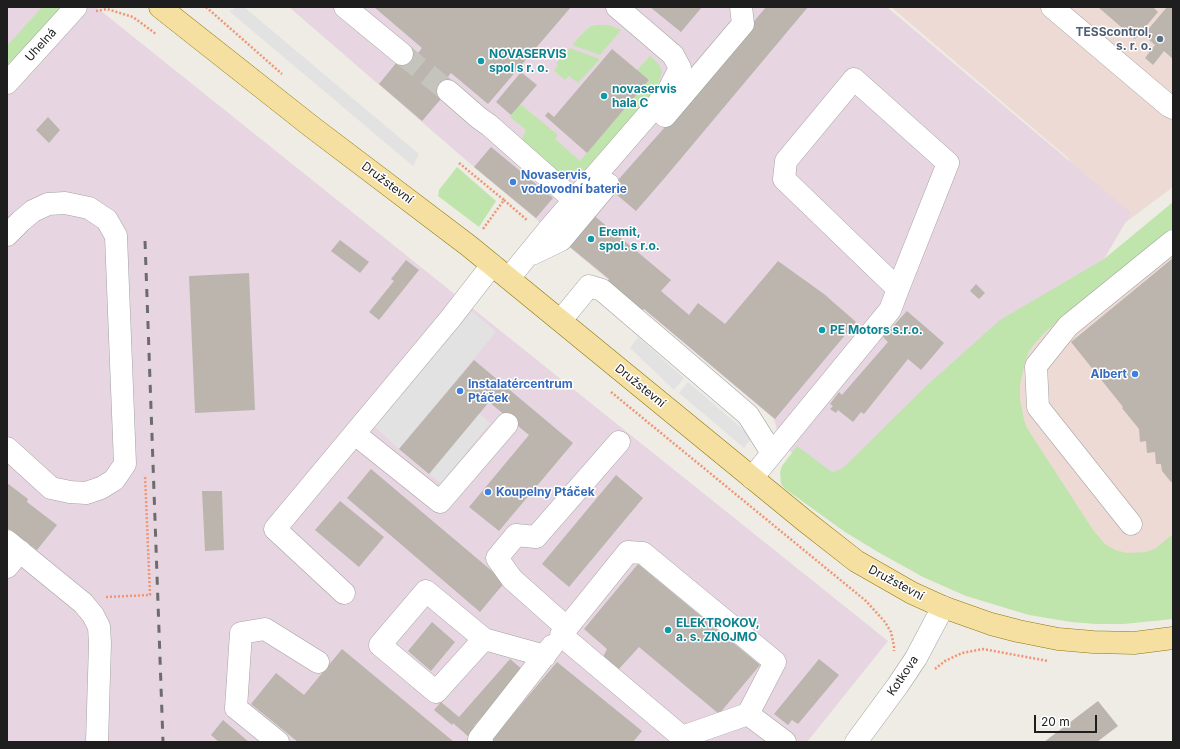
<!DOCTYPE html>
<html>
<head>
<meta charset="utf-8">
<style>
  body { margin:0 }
  #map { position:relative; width:1180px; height:749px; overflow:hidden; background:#eeece4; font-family:Inter,sans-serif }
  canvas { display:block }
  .frame { position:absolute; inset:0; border:8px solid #1e1e1e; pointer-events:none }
  .scale { position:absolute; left:1034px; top:715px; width:63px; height:18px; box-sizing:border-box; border:2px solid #1e1e1e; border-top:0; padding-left:5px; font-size:12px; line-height:14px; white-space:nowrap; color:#1e1e1e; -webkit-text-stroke:3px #fff; paint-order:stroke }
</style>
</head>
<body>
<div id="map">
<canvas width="1180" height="749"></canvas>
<div class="frame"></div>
<div class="scale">20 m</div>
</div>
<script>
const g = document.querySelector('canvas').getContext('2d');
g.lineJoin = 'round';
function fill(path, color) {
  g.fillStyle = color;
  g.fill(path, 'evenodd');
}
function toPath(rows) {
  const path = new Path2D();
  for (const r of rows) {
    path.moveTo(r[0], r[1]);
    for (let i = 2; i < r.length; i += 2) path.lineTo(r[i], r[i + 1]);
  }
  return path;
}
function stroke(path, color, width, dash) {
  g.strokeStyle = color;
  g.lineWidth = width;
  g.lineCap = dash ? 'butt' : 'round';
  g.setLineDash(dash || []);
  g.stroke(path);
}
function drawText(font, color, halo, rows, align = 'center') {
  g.font = font + ' Inter,sans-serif';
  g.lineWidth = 3;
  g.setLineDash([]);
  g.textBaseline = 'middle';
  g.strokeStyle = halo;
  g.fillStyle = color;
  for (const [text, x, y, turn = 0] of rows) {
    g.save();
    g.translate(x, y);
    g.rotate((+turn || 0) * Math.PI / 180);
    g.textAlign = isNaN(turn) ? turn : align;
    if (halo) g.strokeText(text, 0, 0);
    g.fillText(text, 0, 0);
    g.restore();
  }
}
fill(toPath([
  [891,7,1173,7,1173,187,1118,228,1068,158],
  [1173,202,1173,585,1089,589,963,400]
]), '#eedad4');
fill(toPath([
  [7,7,96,7,888,641,807,742,7,742],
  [289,7,887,7,1131,213,1104,259,857,509,781,443,774,419,474,167]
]), '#e7d6e1');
fill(toPath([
  [42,7,63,7,7,68,7,46],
  [596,25,609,25,621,30,600,55,572,45,585,31,591,26],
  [570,48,600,59,578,83,569,76,565,80,554,71,558,65,556,64],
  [650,56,659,64,662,72,656,90,582,175,576,176,559,174,520,144,526,130,510,117,520,104,558,135,555,139,580,161,649,80,637,70],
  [457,167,496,201,479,227,438,196,439,190],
  [1173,202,1173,232,1045,332,1036,342,1029,351,1025,362,1020,385,1020,399,1024,420,1027,428,1093,530,1105,544,1115,550,1127,553,1146,552,1156,548,1173,534,1173,619,1124,624,1096,624,1071,622,1029,615,966,596,923,577,878,552,845,532,784,488,781,484,780,472,782,466,797,446,832,472,843,468,925,387,1000,320,1104,259]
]), '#bfe5ad');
fill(toPath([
  [238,7,244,7,419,154,413,166,229,11],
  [472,311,496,332,399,449,375,427],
  [638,337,684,378,674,390,630,348],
  [688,382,752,437,744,448,679,393],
  [479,413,490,423,441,483,429,474]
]), '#e2e2e2');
fill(toPath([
  [374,7,571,7,488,104,451,73,447,78,453,85,422,121,379,84,410,46,418,53,422,48],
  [650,7,702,7,681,32],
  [766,7,808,7,668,174,636,211,610,189,673,118],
  [1098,7,1153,7,1158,12,1142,31,1145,33,1167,7,1173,7,1173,59,1164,51,1153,65,1145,58,1155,45,1141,33,1135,39],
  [612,49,649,80,587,153,545,116,548,112,554,117],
  [521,72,537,85,511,115,496,102],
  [48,117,60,130,49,143,36,130],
  [491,147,553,198,536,218,474,167],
  [591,213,671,280,661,291,689,315,698,303,725,324,778,261,824,294,856,322,775,419,644,309,640,312,606,284,609,279,565,243],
  [340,240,369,262,360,273,331,251],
  [1173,258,1173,481,1171,482,1162,471,1161,464,1156,464,1155,452,1147,453,1146,441,1140,442,1139,429,1122,408,1123,407,1071,342],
  [406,260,419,270,379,320,369,312,394,281,391,279],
  [249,273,255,410,195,413,189,276],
  [976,284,985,293,979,299,970,291],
  [907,311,944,343,921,370,908,359,864,414,861,412,853,422,838,410,836,413,830,409,833,406,830,404,839,392,842,395,888,342,883,337],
  [474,360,573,443,499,531,469,507,529,435,489,402,429,474,399,449],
  [371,469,505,582,480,612,347,498],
  [616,475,643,498,569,587,542,564],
  [7,483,28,499,27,502,57,525,37,550,7,528],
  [202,491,222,491,224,550,205,551],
  [340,501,384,537,359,567,315,530],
  [638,564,760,665,719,714,639,647,618,670,603,657,607,649,584,629],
  [432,622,455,642,431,671,408,651],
  [342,649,454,742,298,742,251,704,276,673,304,695],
  [510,659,523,670,474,726,477,730,470,738,453,723,452,725,434,710,441,702,459,717],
  [819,659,839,675,798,724,792,720,788,725,774,714],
  [557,662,642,731,633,742,494,742,491,740],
  [1098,701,1118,726,1097,742,1044,742],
  [223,720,249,742,219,742,211,735]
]), '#bbb5ae');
stroke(toPath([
  [402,54,448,91]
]), '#c4c3bc', 22, [22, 11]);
const minor = toPath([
  [345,7,402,54],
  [1052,7,1169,106,1173,108],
  [7,83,76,7],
  [448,91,479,118,489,125,574,200],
  [665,116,743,24,741,7],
  [7,235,21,221,33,211,48,204,65,203,89,208,107,220,116,236,125,464,114,480,101,488,86,493,70,492,51,488,7,448],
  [532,254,561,240,608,184],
  [509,278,549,229,667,93,680,68,673,55,617,7],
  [561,320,589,286,602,290,748,415,772,453],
  [355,434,440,502,507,424],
  [752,478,890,310,898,289,948,163,854,79,786,161,784,179,898,289],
  [1131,524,1038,407,1036,366,1068,326,1173,241],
  [7,541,83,603,93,615,99,627,100,643,97,742],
  [628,552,643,553,775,662,748,714,682,737,561,635,628,552],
  [7,567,20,551],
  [344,593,275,529,450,319,492,265],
  [567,628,512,579,497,558,516,535,536,537,619,442],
  [484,639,426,591,380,645,436,692,484,639,545,656],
  [748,714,785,742],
  [278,742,236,708,241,633,265,629,318,662],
  [482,742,479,739,552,646],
  [856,742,898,685,916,658,943,607]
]);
const major = toPath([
  [160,7,312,127,469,246,805,521,856,561,912,593,943,607,991,624,1018,631,1058,639,1093,642,1134,643,1173,638]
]);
stroke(minor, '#a2a2a2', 23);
stroke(major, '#8d790a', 23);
stroke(toPath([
  [206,7,282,74],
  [96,11,107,9,133,17,156,34],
  [459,163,504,200,483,229],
  [504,200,528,221],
  [611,392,866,601,885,622,891,632,894,646,894,651],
  [106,597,150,595,145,475],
  [935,669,945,661,962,653,983,649,1048,661]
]), '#f09573', 2.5, [2, 2]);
stroke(minor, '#fff', 22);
stroke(major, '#f6e0a1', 22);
stroke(toPath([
  [145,241,163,742]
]), '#6c6c6c', 3, [8, 8]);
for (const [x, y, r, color] of [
  [1160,39,4,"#5c6f8a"],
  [481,61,4,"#0f9aa8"],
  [604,96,4,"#0f9aa8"],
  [513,182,4,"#3f7fe0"],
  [591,239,4,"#0f9aa8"],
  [822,330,4,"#0f9aa8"],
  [1135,374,4,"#3f7fe0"],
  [460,391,4,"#3f7fe0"],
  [488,492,4,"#3f7fe0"],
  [668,630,4,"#0f9aa8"]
]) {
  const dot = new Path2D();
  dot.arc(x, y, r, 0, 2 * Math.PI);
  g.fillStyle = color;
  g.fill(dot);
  stroke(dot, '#fff', 1.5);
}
drawText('bold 12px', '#4e5e75', '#fff', [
  ["TESScontrol,",1152,32],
  ["s. r. o.",1152,46]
], 'right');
drawText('12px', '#1e1e1e', '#fff', [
  ["Uhelná",41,45,-48],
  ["Družstevní",387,183,37],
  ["Družstevní",640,386,39],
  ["Družstevní",896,583,28],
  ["Kotkova",903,676,-56]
]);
drawText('bold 12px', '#0d838f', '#fff', [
  ["NOVASERVIS",489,54],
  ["spol s r. o.",489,68],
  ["novaservis",612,89],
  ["hala C",612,103],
  ["Eremit,",599,232],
  ["spol. s r.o.",599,246],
  ["PE Motors s.r.o.",830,330],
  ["ELEKTROKOV,",676,623],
  ["a. s. ZNOJMO",676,637]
], 'left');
drawText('bold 12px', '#366cbe', '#fff', [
  ["Novaservis,",521,175],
  ["vodovodní baterie",521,189],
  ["Albert",1127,374,"right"],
  ["Instalatércentrum",468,384],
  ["Ptáček",468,398],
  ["Koupelny Ptáček",496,492]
], 'left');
</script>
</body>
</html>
